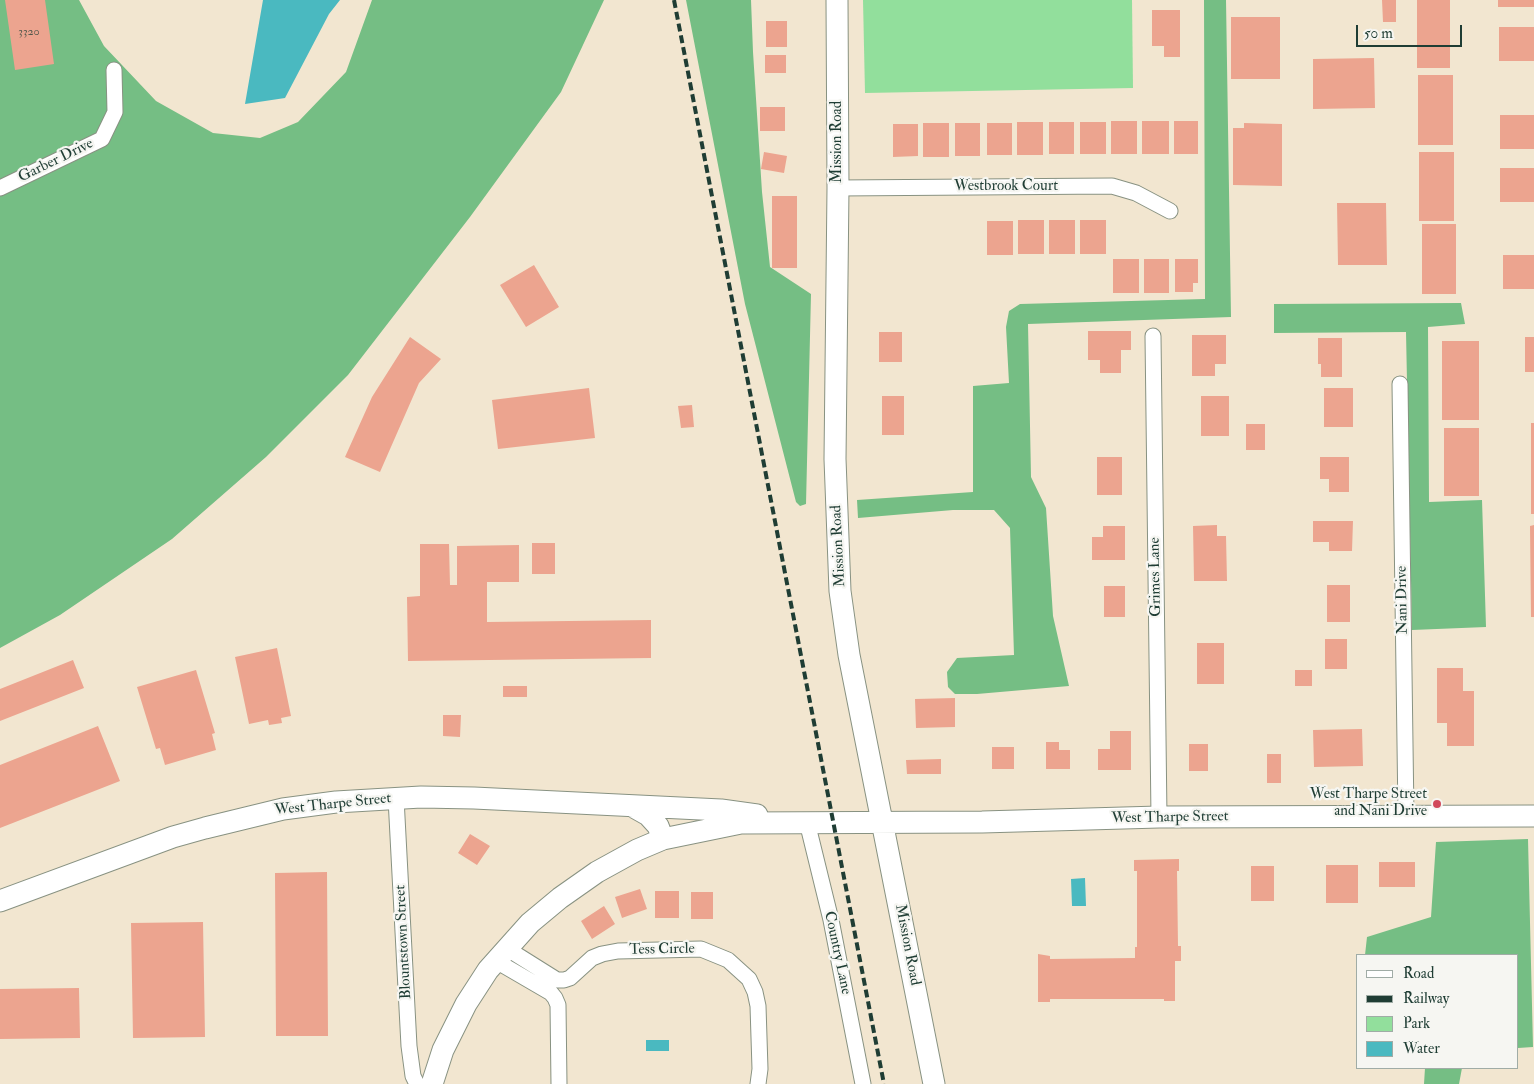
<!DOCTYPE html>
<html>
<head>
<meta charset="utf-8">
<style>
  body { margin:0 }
  #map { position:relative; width:1534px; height:1084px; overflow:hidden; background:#f2e6d0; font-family:"IM FELL Double Pica",serif }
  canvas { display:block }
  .legend { position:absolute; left:1356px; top:954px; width:162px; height:115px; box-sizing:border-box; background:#f6f6f2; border:1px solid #a0aca6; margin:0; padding:6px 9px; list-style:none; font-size:15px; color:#1f3d34 }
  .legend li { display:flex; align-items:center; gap:10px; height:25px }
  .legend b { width:25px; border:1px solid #a0aca6 }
  .scale { position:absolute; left:1356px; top:25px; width:106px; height:22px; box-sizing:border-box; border:2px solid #1f3d34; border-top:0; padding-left:6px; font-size:15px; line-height:18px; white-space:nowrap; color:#1f3d34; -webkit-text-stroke:4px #f6f6f2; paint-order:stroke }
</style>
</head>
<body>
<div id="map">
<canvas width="1534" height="1084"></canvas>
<ul class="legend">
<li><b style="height:6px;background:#fff"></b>Road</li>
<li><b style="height:6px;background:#1f3d34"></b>Railway</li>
<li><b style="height:14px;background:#92df9c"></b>Park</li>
<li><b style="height:14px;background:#4ab9c0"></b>Water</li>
</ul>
<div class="scale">50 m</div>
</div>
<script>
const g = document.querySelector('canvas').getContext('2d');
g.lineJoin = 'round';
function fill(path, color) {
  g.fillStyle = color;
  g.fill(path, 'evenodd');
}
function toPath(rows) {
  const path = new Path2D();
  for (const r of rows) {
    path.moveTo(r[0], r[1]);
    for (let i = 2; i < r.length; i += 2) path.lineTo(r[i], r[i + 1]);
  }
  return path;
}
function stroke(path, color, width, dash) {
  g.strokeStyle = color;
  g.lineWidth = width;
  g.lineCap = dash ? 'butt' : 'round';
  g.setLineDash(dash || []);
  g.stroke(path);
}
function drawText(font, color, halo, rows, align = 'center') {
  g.font = font + ' "IM FELL Double Pica",serif';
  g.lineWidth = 4.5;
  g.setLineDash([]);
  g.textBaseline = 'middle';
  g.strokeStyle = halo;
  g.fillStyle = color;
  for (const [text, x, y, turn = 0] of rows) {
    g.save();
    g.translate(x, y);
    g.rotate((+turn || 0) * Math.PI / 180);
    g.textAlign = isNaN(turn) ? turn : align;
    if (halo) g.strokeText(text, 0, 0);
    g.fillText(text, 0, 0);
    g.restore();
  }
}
fill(toPath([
  [863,0,1132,0,1133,88,865,93]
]), '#92df9c');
fill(toPath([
  [0,0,79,0,104,46,156,101,213,133,260,138,298,122,346,72,372,0,604,0,561,92,470,217,348,375,266,457,172,539,60,615,0,648],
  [686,0,751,0,753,52,762,192,770,267,811,294,806,504,800,506,796,502,745,304],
  [1204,0,1226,0,1231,317,1028,324,1031,477,1046,508,1053,616,1069,686,977,694,955,694,948,687,947,672,957,658,1014,655,1010,528,994,510,953,510,858,518,857,500,973,492,973,386,1009,383,1006,327,1009,311,1020,304,1205,299],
  [1461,303,1465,324,1428,327,1429,502,1482,500,1486,627,1412,630,1406,332,1274,333,1274,304],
  [1528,839,1533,1047,1518,1048,1518,955,1365,955,1367,937,1431,917,1436,842],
  [1425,1068,1462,1068,1459,1084,1424,1084]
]), '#75be84');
fill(toPath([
  [263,0,340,0,329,14,285,98,245,104],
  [1085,878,1086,906,1072,906,1071,879],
  [646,1040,669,1040,669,1051,646,1051]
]), '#4ab9c0');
fill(toPath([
  [5,0,45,0,54,64,15,70],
  [1382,0,1396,0,1396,22,1383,22],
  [1417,0,1450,0,1450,68,1417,68],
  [1498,0,1534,0,1534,7,1498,7],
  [1152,10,1180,10,1180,57,1164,57,1164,46,1152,46],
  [1231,17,1280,17,1280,79,1231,79],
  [766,21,787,21,787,47,766,47],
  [1499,27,1534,27,1534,61,1499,61],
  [765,55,786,55,786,73,765,73],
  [1374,58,1375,108,1313,109,1313,59],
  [1418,75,1453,75,1453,145,1418,145],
  [760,107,785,107,785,131,760,131],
  [1500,115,1534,115,1534,149,1500,149],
  [1111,121,1137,121,1137,154,1111,154],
  [1142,121,1169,121,1169,154,1142,154],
  [1174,121,1198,121,1198,154,1174,154],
  [1017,122,1043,122,1043,155,1017,155],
  [1049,122,1074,122,1074,154,1049,154],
  [1080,122,1106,122,1106,154,1080,154],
  [923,123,949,123,949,157,923,157],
  [955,123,980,123,980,156,955,156],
  [987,123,1012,123,1012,155,987,155],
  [1244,123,1282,124,1282,186,1233,185,1233,128,1244,128],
  [893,124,918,124,918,156,893,157],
  [764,152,787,156,784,173,761,169],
  [1419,152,1454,152,1454,221,1419,221],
  [1500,168,1534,168,1534,202,1500,202],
  [772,196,797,196,797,268,772,268],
  [1337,203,1386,203,1387,265,1338,265],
  [1018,220,1044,220,1044,254,1018,254],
  [1049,220,1075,220,1075,254,1049,254],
  [1080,220,1106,220,1106,254,1080,254],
  [987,221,1013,221,1013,255,987,255],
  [1422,224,1456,224,1456,294,1422,294],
  [1503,255,1534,255,1534,289,1503,289],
  [1113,259,1139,259,1139,293,1113,293],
  [1144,259,1169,259,1169,293,1144,293],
  [1175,259,1198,259,1198,283,1193,283,1193,292,1175,292],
  [534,265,559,307,526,327,500,285],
  [1088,331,1131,331,1131,350,1121,350,1121,373,1100,373,1100,360,1088,360],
  [879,332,902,332,902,362,879,362],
  [1192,335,1226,335,1226,364,1215,364,1215,376,1192,376],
  [410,337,441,359,419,383,380,472,345,457,372,397],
  [1525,337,1534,337,1534,372,1525,372],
  [1318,338,1342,338,1342,377,1321,377,1321,364,1318,364],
  [1442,341,1479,341,1479,420,1442,420],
  [589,388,595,438,498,449,492,400],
  [1324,388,1353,388,1353,427,1324,427],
  [882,396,904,396,904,435,882,435],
  [1201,396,1229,396,1229,436,1201,436],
  [692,405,694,427,681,428,678,406],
  [1531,423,1534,423,1534,514,1531,514],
  [1246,424,1265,424,1265,450,1246,450],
  [1444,428,1479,428,1479,496,1444,496],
  [1097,457,1122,457,1122,495,1097,495],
  [1320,457,1349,457,1349,492,1329,492,1329,479,1320,479],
  [1313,521,1353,521,1352,551,1329,551,1329,542,1313,542],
  [1217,525,1217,536,1226,536,1227,581,1194,581,1193,526],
  [1534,525,1534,617,1531,617,1530,526],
  [1103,526,1125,526,1125,560,1092,560,1092,537,1103,537],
  [532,543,555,543,555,574,532,574],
  [420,544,449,544,450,585,457,585,457,546,519,545,519,582,487,582,487,622,651,620,651,658,408,661,407,597,420,596],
  [1327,585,1350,585,1350,622,1327,622],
  [1104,586,1125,586,1125,617,1104,617],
  [1325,639,1347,639,1347,669,1325,669],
  [1197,643,1224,643,1224,684,1197,684],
  [277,648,291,716,281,718,282,723,269,725,268,720,249,724,235,657],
  [73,660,84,688,0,721,0,689],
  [1437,668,1463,668,1463,691,1474,691,1474,746,1447,746,1447,723,1437,723],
  [196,670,215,733,212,734,216,750,165,765,160,748,156,749,137,687],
  [1295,670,1312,670,1312,686,1295,686],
  [503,686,527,686,527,697,503,697],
  [955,698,955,727,916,728,915,699],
  [443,715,461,715,460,737,443,736],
  [98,726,120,781,0,828,0,765],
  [1362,729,1363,766,1314,767,1313,730],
  [1110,731,1131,731,1131,770,1098,770,1098,749,1110,749],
  [1046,742,1059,742,1059,750,1070,750,1070,769,1046,769],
  [1189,744,1208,744,1208,771,1189,771],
  [992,747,1014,747,1014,769,992,769],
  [1267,754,1281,754,1281,783,1267,783],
  [941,759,941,774,907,774,906,760],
  [470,834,490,846,477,865,458,853],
  [1179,859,1179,871,1177,871,1178,946,1181,946,1181,961,1175,961,1175,1001,1164,1001,1164,999,1050,999,1050,1002,1038,1002,1038,954,1050,956,1050,959,1135,958,1135,947,1137,947,1137,871,1134,871,1134,860],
  [1379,862,1415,862,1415,887,1379,887],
  [1326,865,1358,865,1358,903,1326,903],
  [1251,866,1274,866,1274,901,1251,901],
  [327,872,328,1036,276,1036,275,873],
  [640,889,647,909,622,918,615,897],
  [655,891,679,891,679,918,655,918],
  [691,892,713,892,713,919,691,919],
  [604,906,615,924,592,939,581,921],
  [203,922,205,1037,133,1038,131,923],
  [79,988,80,1038,0,1039,0,989]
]), '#eca48f');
const street = toPath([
  [0,188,102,139,115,112,114,70],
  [838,188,1112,186,1136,193,1170,211],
  [1153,336,1159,817],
  [1400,384,1406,816],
  [396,798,409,1046,413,1076,417,1084],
  [807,822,831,920,863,1084],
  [506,948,557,980,564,980,570,978,592,958,602,954,618,951,701,949,728,960,749,979,755,992,758,1006,760,1069,758,1084],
  [496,961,551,993,555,998,558,1005,559,1084]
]);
const secondary = toPath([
  [837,0,838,188,835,459,840,591,849,655,934,1084],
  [632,806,648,815,658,826,663,839],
  [0,901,173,837,205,828,283,809,336,802,421,797,474,798,721,810,757,815],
  [432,1084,443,1050,466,1004,488,970,530,923,560,898,597,872,637,850,663,839,741,823,982,822,1159,817,1534,816]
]);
stroke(street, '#889282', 17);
stroke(secondary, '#889282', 23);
stroke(street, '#fff', 15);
stroke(secondary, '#fff', 21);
stroke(toPath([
  [674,0,884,1084]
]), '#1f3d34', 4, [8, 4]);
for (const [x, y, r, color] of [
  [1437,804,5,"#d1495b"]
]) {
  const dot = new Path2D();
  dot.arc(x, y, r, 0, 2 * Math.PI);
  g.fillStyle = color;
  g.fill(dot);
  stroke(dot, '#f6f6f2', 2);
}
drawText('12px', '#52574b', null, [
  ["3320",29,32]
]);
drawText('15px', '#1f3d34', '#f6f6f2', [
  ["Mission Road",838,142,-90],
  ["Garber Drive",56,161,-26],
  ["Westbrook Court",1006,187],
  ["Mission Road",839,546,-93],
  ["Grimes Lane",1156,577,-91],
  ["Nani Drive",1403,600,-91],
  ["West Tharpe Street",333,805,-6],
  ["West Tharpe Street",1170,818,-1],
  ["Blountstown Street",404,942,-93],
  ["Mission Road",907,945,79],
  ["Tess Circle",662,950,-1],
  ["Country Lane",837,953,78]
]);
drawText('15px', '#1f3d34', '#f6f6f2', [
  ["West Tharpe Street",1427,795],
  ["and Nani Drive",1427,812]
], 'right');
</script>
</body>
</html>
